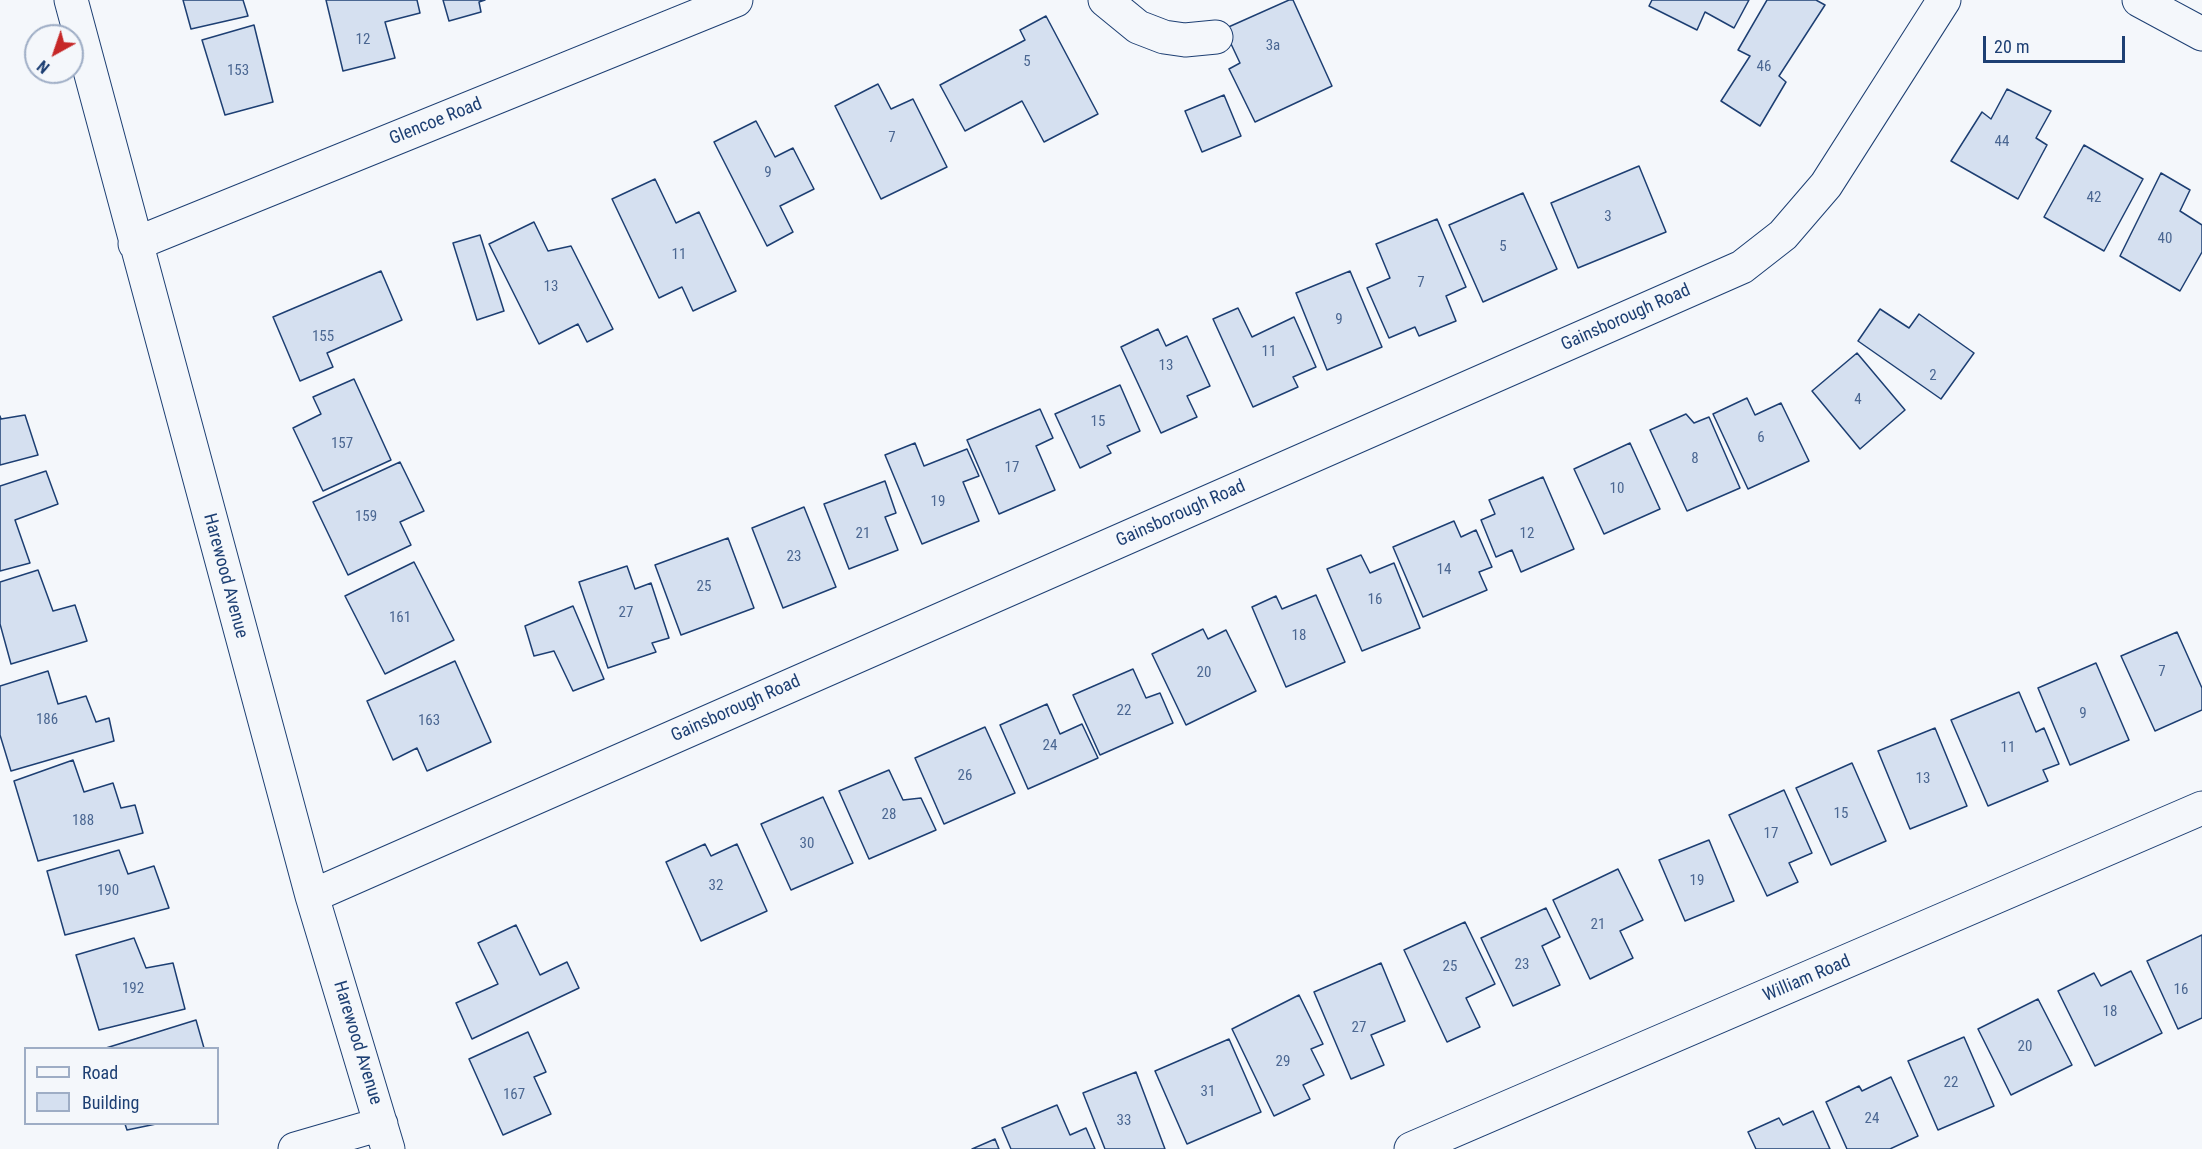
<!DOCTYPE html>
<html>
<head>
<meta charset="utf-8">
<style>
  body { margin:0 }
  #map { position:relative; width:2202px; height:1149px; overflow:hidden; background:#f4f7fb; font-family:"Roboto Condensed",sans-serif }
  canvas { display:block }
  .legend { position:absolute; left:24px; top:1047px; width:195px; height:78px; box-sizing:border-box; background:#f4f7fb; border:2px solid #9eadc5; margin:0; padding:8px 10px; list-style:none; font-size:18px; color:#1d3f73 }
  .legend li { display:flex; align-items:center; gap:12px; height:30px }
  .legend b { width:30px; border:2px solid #9eadc5 }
  .north { position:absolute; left:24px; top:24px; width:60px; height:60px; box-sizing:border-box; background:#f4f7fb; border:2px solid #9eadc5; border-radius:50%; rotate:220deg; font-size:16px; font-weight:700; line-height:24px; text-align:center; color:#1d3f73 }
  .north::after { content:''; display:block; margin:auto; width:21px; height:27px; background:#c62828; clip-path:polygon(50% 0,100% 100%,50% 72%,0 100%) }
  .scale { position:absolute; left:1983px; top:36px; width:142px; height:27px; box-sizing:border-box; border:3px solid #1d3f73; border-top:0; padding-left:8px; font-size:18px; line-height:21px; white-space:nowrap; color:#1d3f73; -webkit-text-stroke:4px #f4f7fb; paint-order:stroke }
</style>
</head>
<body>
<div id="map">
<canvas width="2202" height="1149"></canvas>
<ul class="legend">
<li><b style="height:8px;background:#f4f7fb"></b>Road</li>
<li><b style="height:16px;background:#d5e0f0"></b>Building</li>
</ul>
<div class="north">N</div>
<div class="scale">20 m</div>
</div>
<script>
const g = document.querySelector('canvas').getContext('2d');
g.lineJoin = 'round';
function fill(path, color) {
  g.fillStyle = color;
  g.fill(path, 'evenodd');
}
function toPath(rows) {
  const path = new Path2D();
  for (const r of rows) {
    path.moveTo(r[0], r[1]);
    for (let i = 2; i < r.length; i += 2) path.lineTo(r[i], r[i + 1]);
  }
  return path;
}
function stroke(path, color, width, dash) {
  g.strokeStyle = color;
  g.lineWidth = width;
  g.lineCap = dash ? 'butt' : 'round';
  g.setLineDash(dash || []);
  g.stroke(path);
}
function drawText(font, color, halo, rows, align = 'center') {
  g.font = font + ' "Roboto Condensed",sans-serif';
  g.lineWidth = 4.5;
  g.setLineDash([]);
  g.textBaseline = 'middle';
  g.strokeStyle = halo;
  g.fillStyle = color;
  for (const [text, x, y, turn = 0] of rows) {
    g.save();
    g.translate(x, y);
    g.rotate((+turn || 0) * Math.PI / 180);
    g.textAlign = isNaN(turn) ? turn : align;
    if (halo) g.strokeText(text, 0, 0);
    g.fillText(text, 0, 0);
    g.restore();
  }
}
const building = toPath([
  [183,0,243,0,248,16,191,29,183,0],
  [326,0,417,0,420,13,385,22,395,58,343,71,326,0],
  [443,0,485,0,479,2,481,12,449,21,443,0],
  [1289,0,1293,0,1332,86,1255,122,1229,69,1240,63,1224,29,1289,0],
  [1652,0,1749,0,1734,28,1705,12,1697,30,1649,6,1652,0],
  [1767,0,1816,0,1825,5,1779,76,1786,82,1760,126,1721,101,1750,56,1738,50,1767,0],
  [1046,16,1098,114,1044,142,1022,101,965,131,940,85,1025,40,1020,30,1046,16],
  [254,25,273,102,225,115,202,40,254,25],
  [878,84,891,109,913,99,947,167,881,199,835,106,878,84],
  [2007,89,2051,111,2036,138,2047,145,2018,199,1951,161,1982,112,1991,119,2007,89],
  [1224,95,1241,136,1202,152,1185,111,1224,95],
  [756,121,775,157,793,148,814,189,780,206,793,232,767,246,714,142,756,121],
  [2084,145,2143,179,2104,251,2044,217,2084,145],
  [1639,166,1666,232,1578,268,1551,203,1639,166],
  [2161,173,2190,190,2180,211,2202,225,2202,252,2180,291,2120,256,2161,173],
  [655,179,676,223,699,212,736,291,693,311,682,287,659,298,612,199,655,179],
  [1523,193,1557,269,1483,302,1449,225,1523,193],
  [1437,219,1466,287,1446,296,1456,321,1419,336,1415,327,1389,338,1367,288,1390,278,1376,244,1437,219],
  [534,222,548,251,571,246,613,329,587,342,578,324,539,344,489,244,534,222],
  [480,235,504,311,477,320,453,243,480,235],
  [381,271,402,320,327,353,333,367,300,381,273,317,381,271],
  [1350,271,1382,347,1327,370,1296,293,1350,271],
  [1238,308,1252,337,1294,317,1316,367,1293,377,1298,387,1253,407,1213,319,1238,308],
  [1880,309,1909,328,1919,314,1974,353,1941,399,1858,341,1880,309],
  [1158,329,1166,346,1187,336,1210,386,1187,396,1197,417,1161,433,1121,347,1158,329],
  [1857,353,1905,410,1860,449,1812,391,1857,353],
  [354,379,391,460,323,491,293,428,321,414,313,397,354,379],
  [1120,385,1140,431,1107,446,1111,453,1080,468,1055,414,1120,385],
  [1747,398,1755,415,1781,403,1809,461,1748,489,1713,414,1747,398],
  [1040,409,1053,438,1036,446,1055,490,999,514,967,440,1040,409],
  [1686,414,1694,423,1709,417,1740,488,1687,511,1650,430,1686,414],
  [25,415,38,455,0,465,0,416,1,419,25,415],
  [915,443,924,466,967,449,979,476,963,482,979,521,922,544,885,455,915,443],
  [1630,443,1660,509,1604,534,1574,469,1630,443],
  [400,462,424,511,400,522,411,545,348,575,313,502,400,462],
  [46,471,58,504,15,520,30,563,0,571,0,486,46,471],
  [1543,477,1574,549,1521,572,1512,550,1496,557,1481,520,1495,514,1489,500,1543,477],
  [885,481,896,513,885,517,898,550,849,569,824,504,885,481],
  [804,507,836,587,783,608,752,528,804,507],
  [1454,521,1461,537,1476,530,1492,567,1479,572,1487,590,1423,617,1393,547,1454,521],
  [728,538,754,608,681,635,655,565,728,538],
  [1361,555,1370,573,1394,563,1420,628,1362,651,1327,569,1361,555],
  [414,562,454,640,385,674,345,596,414,562],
  [627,566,635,589,651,583,669,638,652,643,656,652,608,668,579,582,627,566],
  [38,570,53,611,75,605,87,641,11,664,0,624,0,582,38,570],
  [1316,595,1345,662,1286,687,1252,607,1276,596,1282,609,1316,595],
  [573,606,604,679,573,691,554,651,534,656,525,626,573,606],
  [1203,629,1208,639,1226,630,1256,691,1186,725,1152,654,1203,629],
  [2177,632,2202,688,2202,710,2155,731,2121,656,2177,632],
  [455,661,491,742,427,771,417,748,393,760,367,701,455,661],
  [2096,663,2129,740,2070,765,2038,688,2096,663],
  [1133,669,1146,698,1160,693,1173,723,1100,755,1073,695,1133,669],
  [48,671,58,704,86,696,96,722,109,718,114,741,11,771,0,735,0,686,48,671],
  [2019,692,2036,732,2044,728,2059,764,2043,770,2048,781,1988,806,1951,720,2019,692],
  [1047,704,1060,734,1082,724,1098,758,1028,789,1000,725,1047,704],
  [985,727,1015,793,944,824,915,758,985,727],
  [1935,728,1967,806,1910,829,1878,751,1935,728],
  [73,760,84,792,113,783,121,808,135,805,143,833,38,861,14,781,73,760],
  [1852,763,1886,841,1831,865,1796,788,1852,763],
  [889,770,903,800,921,798,936,830,869,859,839,791,889,770],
  [1784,790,1812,853,1789,863,1798,882,1767,896,1729,815,1784,790],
  [823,797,853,863,791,890,761,824,823,797],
  [1709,840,1734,901,1685,921,1659,860,1709,840],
  [705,844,711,856,737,844,767,911,701,941,666,862,705,844],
  [119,850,128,874,154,866,169,908,65,935,47,871,119,850],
  [1618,869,1643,920,1620,931,1633,958,1590,979,1553,900,1618,869],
  [1546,908,1560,937,1542,946,1560,985,1513,1006,1481,938,1546,908],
  [1465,922,1495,984,1466,998,1480,1027,1447,1042,1404,950,1465,922],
  [516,925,540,975,567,962,579,988,472,1039,456,1003,498,984,478,943,516,925],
  [2202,935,2202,1018,2178,1029,2147,961,2202,935],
  [134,938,146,968,173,963,185,1009,99,1030,76,955,134,938],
  [1381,963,1405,1021,1371,1035,1384,1065,1351,1079,1314,992,1381,963],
  [2131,971,2162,1033,2095,1066,2058,991,2094,973,2101,986,2131,971],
  [1299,995,1323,1044,1311,1049,1324,1075,1303,1085,1310,1099,1274,1116,1232,1029,1299,995],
  [2038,999,2072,1065,2011,1095,1978,1029,2038,999],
  [196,1020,204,1048,106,1048,196,1020],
  [528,1032,546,1072,534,1077,551,1114,503,1135,469,1059,528,1032],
  [1964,1037,1994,1106,1938,1130,1908,1061,1964,1037],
  [1229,1039,1261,1112,1187,1144,1155,1071,1229,1039],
  [1136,1072,1165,1149,1105,1149,1083,1093,1136,1072],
  [1891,1077,1918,1136,1890,1149,1847,1149,1826,1102,1859,1086,1862,1091,1891,1077],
  [1057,1105,1070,1135,1086,1128,1095,1149,1011,1149,1002,1128,1057,1105],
  [1813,1111,1830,1149,1756,1149,1748,1132,1779,1118,1783,1125,1813,1111],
  [125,1124,156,1124,127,1130,125,1124],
  [995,1139,999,1149,972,1149,995,1139]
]);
fill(building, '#d5e0f0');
stroke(building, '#1d3f73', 1.5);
const minor = toPath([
  [71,0,312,896,388,1149],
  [1105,0,1138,27,1164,37,1185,40,1216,37],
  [2139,0,2202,34],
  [135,244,736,0],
  [312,896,1742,267,1783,235,1826,185,1944,0],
  [295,1149,381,1124],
  [1411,1149,2202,808]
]);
stroke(minor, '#1d3f73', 35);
stroke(minor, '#f4f7fb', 33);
drawText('15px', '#4b6792', null, [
  ["12",363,40],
  ["3a",1273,46],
  ["5",1027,62],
  ["46",1764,67],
  ["153",238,71],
  ["7",892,138],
  ["44",2002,142],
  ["9",768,173],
  ["42",2094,198],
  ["3",1608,217],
  ["40",2165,239],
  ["5",1503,247],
  ["11",679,255],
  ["7",1421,283],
  ["13",551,287],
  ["9",1339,320],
  ["155",323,337],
  ["11",1269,352],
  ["13",1166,366],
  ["2",1933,376],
  ["4",1858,400],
  ["15",1098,422],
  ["6",1761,438],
  ["157",342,444],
  ["8",1695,459],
  ["17",1012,468],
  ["10",1617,489],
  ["19",938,502],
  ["159",366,517],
  ["21",863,534],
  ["12",1527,534],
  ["23",794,557],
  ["14",1444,570],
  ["25",704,587],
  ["16",1375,600],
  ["27",626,613],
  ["161",400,618],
  ["18",1299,636],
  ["7",2162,672],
  ["20",1204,673],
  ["22",1124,711],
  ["9",2083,714],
  ["186",47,720],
  ["163",429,721],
  ["24",1050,746],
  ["11",2008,748],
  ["26",965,776],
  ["13",1923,779],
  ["15",1841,814],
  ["28",889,815],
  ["188",83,821],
  ["17",1771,834],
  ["30",807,844],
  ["19",1697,881],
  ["32",716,886],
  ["190",108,891],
  ["21",1598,925],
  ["23",1522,965],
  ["25",1450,967],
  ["192",133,989],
  ["16",2181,990],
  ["18",2110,1012],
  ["27",1359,1028],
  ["20",2025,1047],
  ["29",1283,1062],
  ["22",1951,1083],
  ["31",1208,1092],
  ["167",514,1095],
  ["24",1872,1119],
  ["33",1124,1121]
]);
drawText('18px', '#1d3f73', '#f4f7fb', [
  ["Glencoe Road",436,122,-22],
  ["Gainsborough Road",1626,318,-24],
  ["Gainsborough Road",1181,514,-24],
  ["Harewood Avenue",225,576,75],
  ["Gainsborough Road",736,709,-24],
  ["William Road",1807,979,-23],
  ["Harewood Avenue",357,1043,73]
]);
</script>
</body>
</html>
